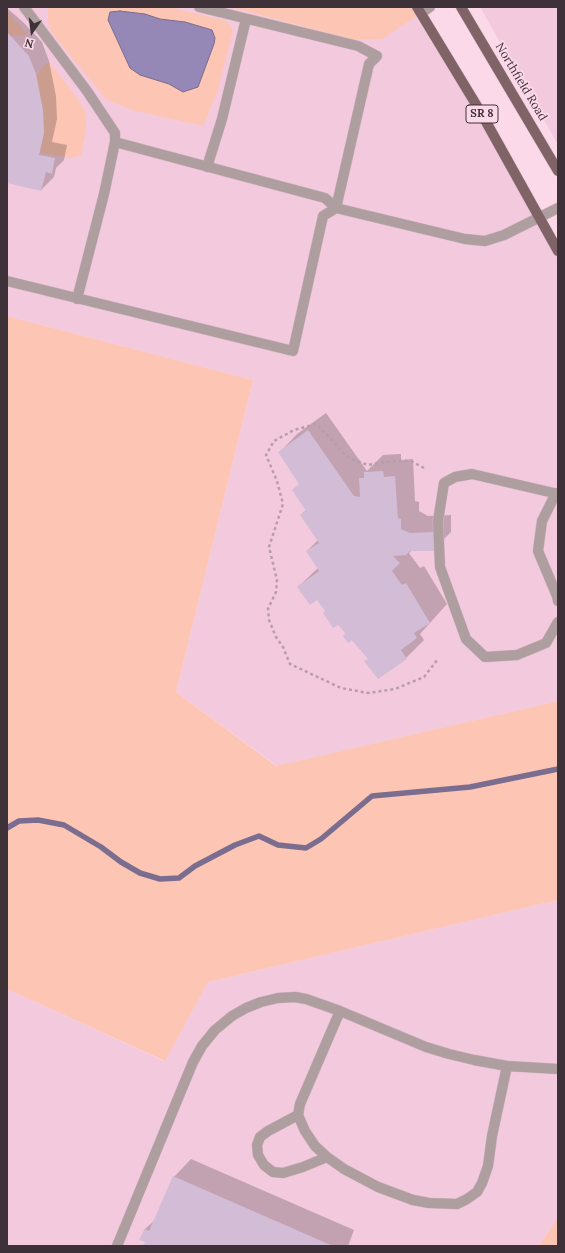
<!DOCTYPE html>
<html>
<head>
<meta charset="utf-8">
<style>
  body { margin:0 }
  #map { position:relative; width:565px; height:1253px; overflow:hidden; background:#fcd9e9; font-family:Lora,serif }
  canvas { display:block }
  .frame { position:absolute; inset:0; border:8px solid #3f3138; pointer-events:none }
  .north { position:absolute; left:12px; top:12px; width:40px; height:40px; -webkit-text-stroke:3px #fcd9e9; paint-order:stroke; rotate:194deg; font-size:11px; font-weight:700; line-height:16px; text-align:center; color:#3f3138 }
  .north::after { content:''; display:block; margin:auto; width:14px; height:18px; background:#3f3138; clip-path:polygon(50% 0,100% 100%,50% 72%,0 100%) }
</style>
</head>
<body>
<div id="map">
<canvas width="565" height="1253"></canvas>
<div class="frame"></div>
<div class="north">N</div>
</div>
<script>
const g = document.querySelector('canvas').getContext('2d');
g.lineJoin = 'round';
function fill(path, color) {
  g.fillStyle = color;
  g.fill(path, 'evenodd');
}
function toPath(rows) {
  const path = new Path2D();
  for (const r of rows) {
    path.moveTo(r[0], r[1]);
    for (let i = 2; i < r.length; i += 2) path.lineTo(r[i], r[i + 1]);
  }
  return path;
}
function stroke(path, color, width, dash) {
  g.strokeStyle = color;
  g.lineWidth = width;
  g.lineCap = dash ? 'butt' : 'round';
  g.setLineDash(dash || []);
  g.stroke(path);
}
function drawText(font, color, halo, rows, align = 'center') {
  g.font = font + ' Lora,serif';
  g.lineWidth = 3.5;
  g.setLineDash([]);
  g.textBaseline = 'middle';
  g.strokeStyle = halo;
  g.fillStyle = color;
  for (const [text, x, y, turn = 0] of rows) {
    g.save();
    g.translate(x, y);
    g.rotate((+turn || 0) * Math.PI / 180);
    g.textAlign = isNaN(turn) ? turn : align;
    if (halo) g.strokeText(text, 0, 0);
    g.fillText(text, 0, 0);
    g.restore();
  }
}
fill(toPath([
  [7,7,230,7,350,39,421,13,558,251,558,701,277,766,176,692,253,380,7,316],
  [480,7,558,7,558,145,488,21],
  [558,900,558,1217,539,1246,7,1246,7,989,164,1061,208,982]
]), '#f3cadd');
fill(toPath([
  [48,7,168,7,227,21,233,31,217,93,203,126,132,110,106,99,51,32,48,21],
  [230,7,417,7,421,13,382,39,350,39],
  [7,11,27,34,24,36,19,35,11,36,7,32],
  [49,62,76,96,84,109,86,116,86,131,81,155,71,158,40,153,44,133,43,110,36,74,39,74,41,69],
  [7,316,253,380,176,692,276,766,558,701,558,900,208,982,165,1061,7,989],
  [558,1217,558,1246,539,1246]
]), '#fdc5b3');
const water = toPath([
  [120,11,145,14,160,19,185,22,212,30,215,38,214,44,198,87,183,92,169,84,140,75,130,68,108,20,110,12,120,11]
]);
fill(water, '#9587b6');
stroke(water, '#7b6d90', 1);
fill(toPath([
  [7,8,24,23,42,42,49,61,56,96,57,119,52,142,67,145,64,160,56,168,54,177,41,190,7,181],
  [326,413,367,471,383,455,401,454,401,460,413,459,415,501,419,502,419,511,428,516,451,515,451,532,433,550,412,550,409,553,420,568,424,566,447,604,420,634,424,640,406,658,378,677,369,659,326,611,317,598,298,587,318,568,307,551,318,540,301,515,307,509,300,484,280,452,297,434],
  [191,1159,354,1230,348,1246,144,1246,146,1242,140,1239,145,1229,156,1219,174,1177]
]), '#0003');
stroke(toPath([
  [7,828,19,821,38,820,64,825,101,847,121,862,140,873,160,879,179,878,195,866,235,845,259,836,278,845,306,848,321,839,372,796,470,787,558,769]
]), '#7b6d90', 5.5);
fill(toPath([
  [7,32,29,56,36,74,43,110,44,133,39,155,55,158,52,174,46,172,41,191,7,183],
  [308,430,354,496,360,497,359,478,364,478,364,472,383,471,384,477,395,476,398,518,401,519,401,529,410,533,434,532,434,551,410,551,406,555,393,556,400,563,392,571,402,585,406,583,430,623,414,633,417,638,401,650,407,659,378,679,364,661,368,659,352,640,348,643,343,636,346,633,338,625,333,628,323,613,325,611,317,600,310,605,297,587,319,571,306,551,319,543,300,515,306,511,292,490,299,484,278,452],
  [173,1176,333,1246,143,1246,145,1242,139,1240,145,1229,149,1231]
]), '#d3bcd6');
const lane = toPath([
  [24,7,87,91,115,133,115,142,104,194,77,299],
  [421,13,430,7],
  [115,142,325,198,336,208,465,239,485,241,504,235,558,208],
  [207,167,222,119,246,19],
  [7,281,293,351,323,216,336,208,369,64,377,56,358,46,199,7],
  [556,493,542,521,538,551,557,596,558,601],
  [558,494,472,474,455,477,444,483,438,521,440,567,466,639,485,657,517,655,546,643,558,622],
  [507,1066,492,1136,488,1166,482,1183,477,1192,467,1199,457,1204,429,1203,413,1200,378,1187,344,1169,327,1157,315,1146,305,1131,298,1115,300,1104,340,1011,426,1047,449,1054,474,1060,507,1066,558,1069],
  [298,1115,268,1131,260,1137,257,1145,258,1155,264,1165,273,1172,283,1173,303,1167,327,1157],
  [117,1246,193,1062,202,1046,215,1030,232,1016,246,1008,261,1002,278,998,295,997,306,999,340,1011]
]);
const primary = toPath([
  [417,7,480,111,558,251],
  [461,7,558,171]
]);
stroke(lane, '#d6b7c6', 11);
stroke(primary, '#d6b7c6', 11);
stroke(toPath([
  [424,468,411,461,392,461,368,465,349,458,341,451,331,439,316,424,294,430,274,441,266,455,277,481,283,504,269,547,277,580,276,592,268,609,269,620,276,637,283,647,290,664,341,688,368,693,395,689,424,677,438,659]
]), '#b89da9', 2.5, [3, 3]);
stroke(lane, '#af9e9f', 10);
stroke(primary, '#806366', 10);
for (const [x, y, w] of [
  [482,114,32]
]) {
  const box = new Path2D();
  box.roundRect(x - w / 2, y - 9, w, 18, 3);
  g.fillStyle = '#fcd9e9';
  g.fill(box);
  stroke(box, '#3f3138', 1);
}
drawText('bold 11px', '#3f3138', null, [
  ["SR 8",482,114]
]);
drawText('12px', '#3f3138', '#fcd9e9', [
  ["Northfield Road",521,82,59]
]);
</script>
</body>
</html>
